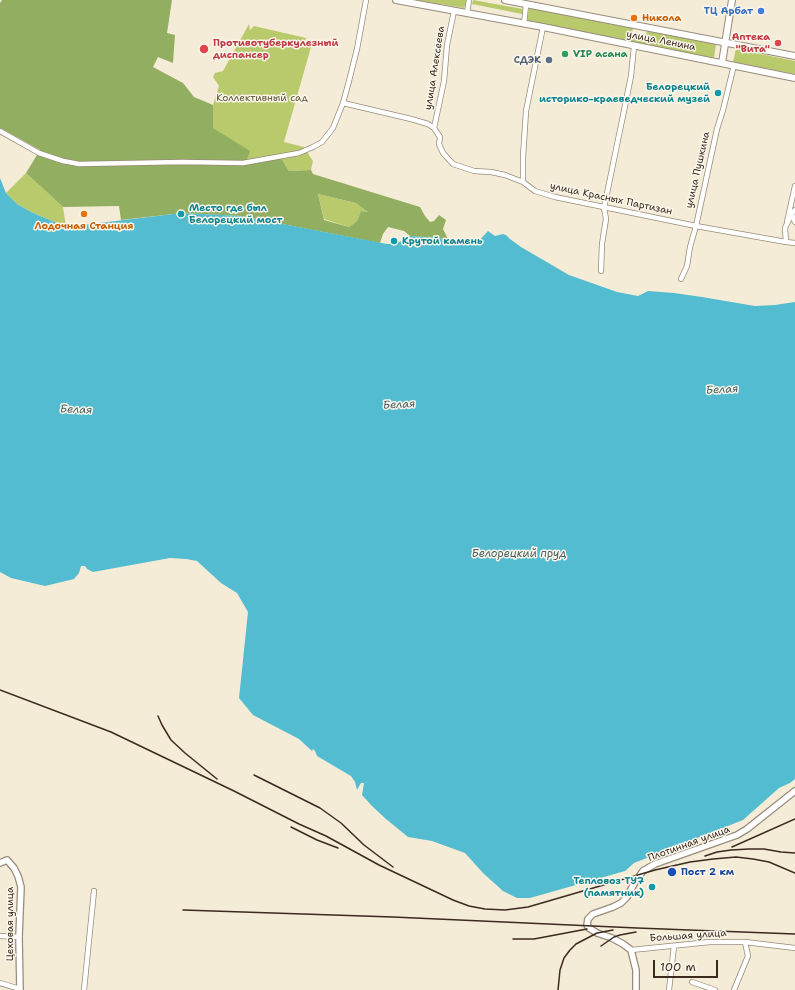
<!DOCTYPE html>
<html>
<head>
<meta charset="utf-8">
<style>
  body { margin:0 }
  #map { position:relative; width:795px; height:990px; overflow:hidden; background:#f5ecd7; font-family:"Shantell Sans",sans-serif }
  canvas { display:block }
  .scale { position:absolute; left:653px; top:960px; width:65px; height:18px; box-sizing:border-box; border:2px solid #3b2a1e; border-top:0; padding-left:5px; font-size:12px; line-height:14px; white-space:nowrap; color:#3b2a1e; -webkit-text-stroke:3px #fbf7ec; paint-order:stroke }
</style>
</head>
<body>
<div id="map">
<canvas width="795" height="990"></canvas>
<div class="scale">100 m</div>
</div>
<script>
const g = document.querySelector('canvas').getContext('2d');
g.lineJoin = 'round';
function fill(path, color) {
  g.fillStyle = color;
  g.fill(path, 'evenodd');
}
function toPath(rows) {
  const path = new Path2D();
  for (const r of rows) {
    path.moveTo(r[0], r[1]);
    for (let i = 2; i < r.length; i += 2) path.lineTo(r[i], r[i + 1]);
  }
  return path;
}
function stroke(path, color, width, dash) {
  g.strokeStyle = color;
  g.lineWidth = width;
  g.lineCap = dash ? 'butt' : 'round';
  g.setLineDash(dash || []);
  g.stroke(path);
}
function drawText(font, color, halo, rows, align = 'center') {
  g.font = font + ' "Shantell Sans",sans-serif';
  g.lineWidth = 3;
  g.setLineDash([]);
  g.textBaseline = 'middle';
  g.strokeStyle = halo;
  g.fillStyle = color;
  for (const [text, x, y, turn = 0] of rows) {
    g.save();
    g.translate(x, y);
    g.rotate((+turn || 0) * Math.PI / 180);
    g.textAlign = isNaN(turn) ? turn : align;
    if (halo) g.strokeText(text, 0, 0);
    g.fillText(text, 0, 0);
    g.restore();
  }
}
fill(toPath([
  [416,0,467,0,464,8],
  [473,0,523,9,522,14,472,4],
  [530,7,633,27,632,35,646,38,647,30,716,44,714,58,529,22,527,18,528,13],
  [249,24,250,30,254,26,306,38,304,45,311,47,284,142,304,147,313,161,311,170,289,171,281,158,244,165,213,128,213,105,219,86,213,77,215,73,223,71],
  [736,49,795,61,795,74,733,62],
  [26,173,63,207,66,227,31,212,17,204,6,193],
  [318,194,356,203,369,212,361,211,357,221,349,227,324,219]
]), '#b9ca6d');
fill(toPath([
  [2,0,172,0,167,33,175,35,173,63,158,57,153,67,183,83,194,97,213,105,213,128,250,151,245,165,281,158,289,171,311,170,313,174,368,191,420,207,425,216,430,222,434,221,439,215,446,220,443,229,448,239,439,238,410,236,404,231,388,227,383,234,380,243,241,216,182,213,121,220,119,206,63,207,26,173,40,150,0,128,0,3],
  [318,194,356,203,368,212,361,211,357,221,349,227,324,220]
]), '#92ae60');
fill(toPath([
  [0,178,6,193,17,204,31,212,66,227,182,213,241,216,387,244,394,244,398,241,400,242,403,238,408,239,410,236,439,238,465,243,477,243,488,231,495,236,503,234,506,235,510,239,521,247,569,275,617,292,638,296,648,291,674,293,702,297,755,306,775,305,795,302,795,779,790,783,779,788,743,820,634,863,625,871,530,898,517,898,503,891,483,873,465,853,432,841,408,837,386,819,372,806,362,795,364,783,361,783,357,790,355,782,351,776,317,756,315,751,313,749,312,751,299,739,253,715,239,698,248,612,237,593,221,583,197,561,186,559,170,558,93,572,87,569,85,566,81,566,79,573,74,579,45,586,11,578,0,572]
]), '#54bcd1');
const minor = toPath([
  [467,13,469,0],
  [524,24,526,5],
  [343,103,411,119,428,124,434,128,444,81,447,45,454,11],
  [434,128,440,137,439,144,443,153,453,164,474,171,491,172,505,175,523,182,535,191,555,197,696,226,786,242,795,243],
  [0,131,39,153,63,161,79,164,182,162,243,163,299,153,313,147,322,142,333,128,343,103,349,81,357,49,366,0],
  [523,182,523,157,526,111,543,27],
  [792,213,793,218,795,222],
  [787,222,795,186],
  [786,242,785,228,792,213,795,210],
  [601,271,602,244,606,219,604,208,626,101,631,76,634,46],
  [681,279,687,266,690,247,696,226,717,129,723,110,734,65],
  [0,936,19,937],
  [631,950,710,942,745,942,795,948],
  [692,982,715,990],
  [0,983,20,989],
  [84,990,94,891],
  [669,990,674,946],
  [734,990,748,956,745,942]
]);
const tertiary = toPath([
  [0,863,7,860,14,868,18,876,21,887,19,937,20,990],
  [636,990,636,970,631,950,623,944,612,938,597,933,589,928,587,925,588,919,593,914,613,907,621,903,627,897,635,882,643,871,655,864,737,835,747,829,795,791]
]);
const secondary = toPath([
  [396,0,543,27,795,78],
  [505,0,795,56],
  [722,63,732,0]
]);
stroke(minor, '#988b7a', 6);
stroke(tertiary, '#988b7a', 8);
stroke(secondary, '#988b7a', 8);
stroke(minor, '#fff', 4.5);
stroke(tertiary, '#fff', 5.5);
stroke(secondary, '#fff', 6);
stroke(toPath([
  [0,690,111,732,234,791,299,824,326,836,379,865,453,900,469,906,485,909,505,910,528,907,655,870,690,862,713,859,736,857,753,859,769,862,795,873],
  [158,716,162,725,171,740,185,753,217,779],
  [254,775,320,808,341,823,364,845,393,867],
  [291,827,317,840,338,848],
  [732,847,795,819],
  [705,856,717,852,731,850,749,849,764,849,781,852,795,853],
  [183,910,393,917,637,928,795,934],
  [513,939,534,939,587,929],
  [601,946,614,937,620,935,636,932],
  [558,990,560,970,564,958,570,950,576,944,597,933,613,930]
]), '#3b2a1e', 1.5);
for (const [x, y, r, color] of [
  [761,11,4,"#3f7fe0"],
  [634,18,4,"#e8710a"],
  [778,43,4,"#e0444e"],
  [204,49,5,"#e0444e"],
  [565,54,4,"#2e9e5b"],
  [549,60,4,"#5c6f8a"],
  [718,93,4,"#0f9aa8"],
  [84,214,4,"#e8710a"],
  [181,214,4,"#0f9aa8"],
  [394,241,4,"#0f9aa8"],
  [672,872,5,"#1a4fb4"],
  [652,887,4,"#0f9aa8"]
]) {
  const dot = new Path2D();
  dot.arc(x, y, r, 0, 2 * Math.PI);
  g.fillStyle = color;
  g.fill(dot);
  stroke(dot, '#fbf7ec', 1.5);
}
drawText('bold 10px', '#366cbe', '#fbf7ec', [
  ["ТЦ Арбат",753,11]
], 'right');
drawText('bold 10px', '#c56008', '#fbf7ec', [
  ["Никола",642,18],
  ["Лодочная Станция",84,226,"center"]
], 'left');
drawText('bold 10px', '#be3a42', '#fbf7ec', [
  ["Аптека",770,37],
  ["\"Вита\"",770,49],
  ["Противотуберкулезный",213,43,"left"],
  ["диспансер",213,55,"left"]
], 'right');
drawText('10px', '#3b2a1e', '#fbf7ec', [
  ["улица Ленина",661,41,11],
  ["улица Алексеева",435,68,-81],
  ["улица Пушкина",698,170,-77],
  ["улица Красных Партизан",611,199,12],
  ["Плотинная улица",689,844,-20],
  ["Цеховая улица",10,924,-90],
  ["Большая улица",688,936,-4]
]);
drawText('bold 10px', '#27864d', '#fbf7ec', [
  ["VIP асана",573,54]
], 'left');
drawText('bold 10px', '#4e5e75', '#fbf7ec', [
  ["СДЭК",541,60]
], 'right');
drawText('bold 10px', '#0d838f', '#fbf7ec', [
  ["Белорецкий",710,87],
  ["историко-краеведческий музей",710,99],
  ["Место где был",189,208,"left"],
  ["Белорецкий мост",189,220,"left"],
  ["Крутой камень",402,241,"left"],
  ["Тепловоз ТУ7",644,881],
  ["(памятник)",644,893]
], 'right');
drawText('10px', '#5a5232', '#fbf7ec', [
  ["Коллективный сад",262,98]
]);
drawText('bold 10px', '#164399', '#fbf7ec', [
  ["Пост 2 км",681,872]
], 'left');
drawText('italic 11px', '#445d5d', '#fbf7ec', [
  ["Белая",722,390,-3],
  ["Белая",399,405,-3],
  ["Белая",76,410,2],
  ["Белорецкий пруд",519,554]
]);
</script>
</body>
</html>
